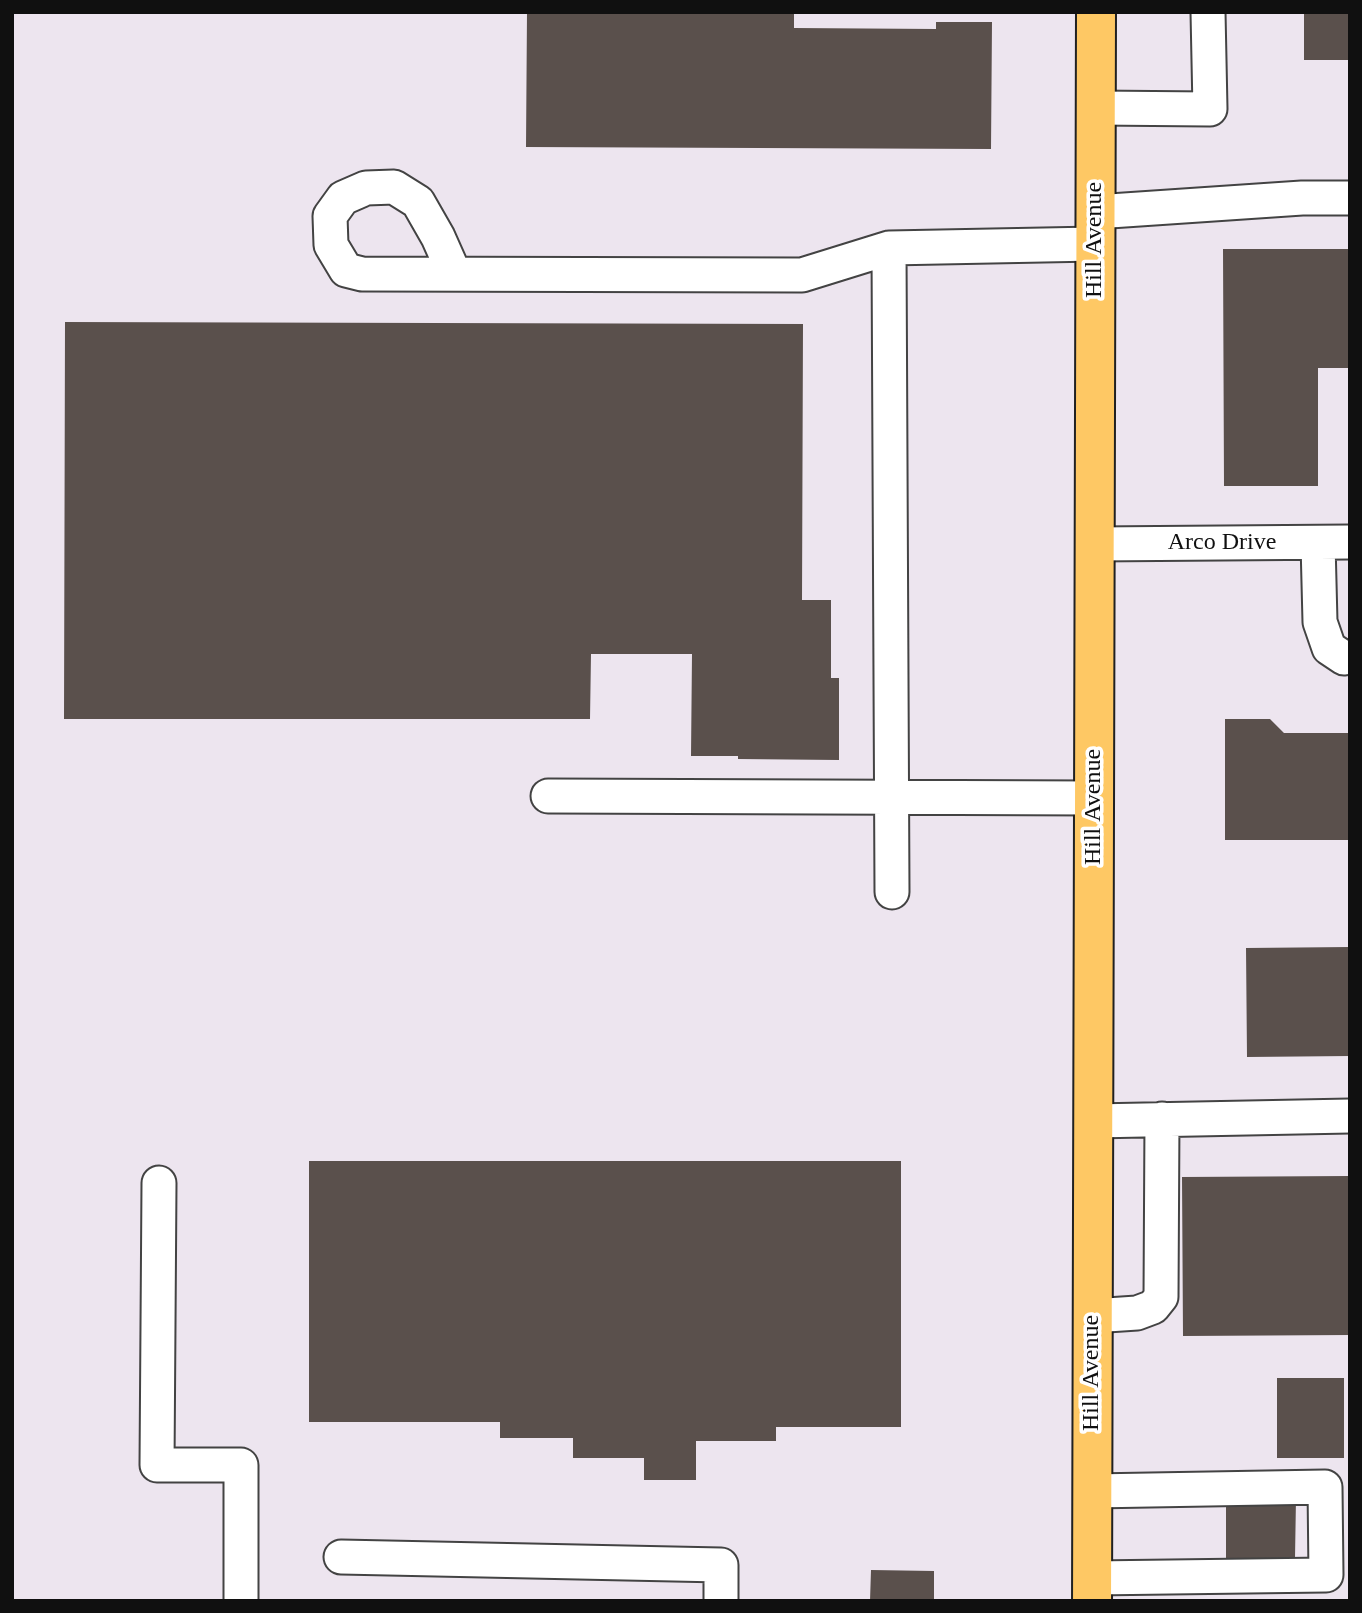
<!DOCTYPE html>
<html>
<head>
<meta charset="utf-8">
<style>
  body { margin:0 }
  #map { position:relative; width:1362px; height:1613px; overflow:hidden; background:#fffcf4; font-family:"Times New Roman",serif }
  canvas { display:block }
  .frame { position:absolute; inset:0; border:14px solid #101010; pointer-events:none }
</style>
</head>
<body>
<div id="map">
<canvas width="1362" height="1613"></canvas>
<div class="frame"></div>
</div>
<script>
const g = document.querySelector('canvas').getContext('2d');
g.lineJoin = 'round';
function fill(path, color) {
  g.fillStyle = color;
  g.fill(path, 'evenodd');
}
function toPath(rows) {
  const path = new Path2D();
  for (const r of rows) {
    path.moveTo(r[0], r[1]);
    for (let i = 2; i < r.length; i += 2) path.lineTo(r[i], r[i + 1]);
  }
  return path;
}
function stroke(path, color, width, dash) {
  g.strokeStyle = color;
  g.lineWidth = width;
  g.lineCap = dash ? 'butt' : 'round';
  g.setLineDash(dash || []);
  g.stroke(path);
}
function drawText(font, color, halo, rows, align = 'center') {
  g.font = font + ' "Times New Roman",serif';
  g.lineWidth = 7;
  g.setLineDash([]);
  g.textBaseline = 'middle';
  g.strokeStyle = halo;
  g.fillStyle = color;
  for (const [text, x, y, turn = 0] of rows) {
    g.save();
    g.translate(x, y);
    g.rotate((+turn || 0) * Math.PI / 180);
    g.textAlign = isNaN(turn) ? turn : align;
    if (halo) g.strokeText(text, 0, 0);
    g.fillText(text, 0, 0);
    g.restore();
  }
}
fill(toPath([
  [12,12,1350,12,1350,1601,12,1601]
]), '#ede5ef');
fill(toPath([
  [527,12,794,12,794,28,936,29,936,22,992,22,991,149,526,147],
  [1304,12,1350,12,1350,60,1304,60],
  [1223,249,1350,249,1350,368,1318,368,1318,486,1224,486],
  [65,322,803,324,802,600,831,600,831,678,839,678,839,760,738,759,738,756,691,756,692,654,591,654,590,719,64,719],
  [1225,719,1270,719,1284,733,1350,733,1350,840,1225,840],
  [1350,947,1350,1056,1247,1057,1246,948],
  [309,1161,901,1161,901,1427,776,1427,776,1441,696,1441,696,1480,644,1480,644,1458,573,1458,573,1438,500,1438,500,1422,309,1422],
  [1349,1176,1350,1335,1183,1336,1182,1177],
  [1277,1378,1344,1378,1344,1458,1277,1458],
  [1226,1498,1296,1498,1295,1558,1226,1559],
  [871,1570,934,1571,934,1601,870,1601]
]), '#5a504c');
const minor = toPath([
  [1096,108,1210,109,1208,12],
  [1095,212,1302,198,1350,198],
  [889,248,892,892],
  [454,273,438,237,418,202,394,187,366,188,343,198,330,216,331,245,346,270,362,274,802,275,889,248,1095,244],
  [1318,543,1320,622,1329,648,1344,658,1350,657],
  [1094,544,1350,542],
  [548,796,1094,798],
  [1093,1121,1350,1116],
  [159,1183,157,1465,241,1465,241,1601],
  [1092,1316,1137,1313,1153,1307,1161,1297,1162,1119],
  [1092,1491,1325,1487,1326,1575,1092,1578],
  [341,1557,721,1565,721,1601]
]);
const major = toPath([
  [1092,1601,1096,12]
]);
stroke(minor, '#434343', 37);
stroke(major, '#212121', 42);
stroke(minor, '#fff', 33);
stroke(major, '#fec864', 38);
drawText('24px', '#101010', '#fff', [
  ["Hill Avenue",1095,240,-90],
  ["Arco Drive",1222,543],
  ["Hill Avenue",1094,807,-90],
  ["Hill Avenue",1092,1373,-90]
]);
</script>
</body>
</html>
